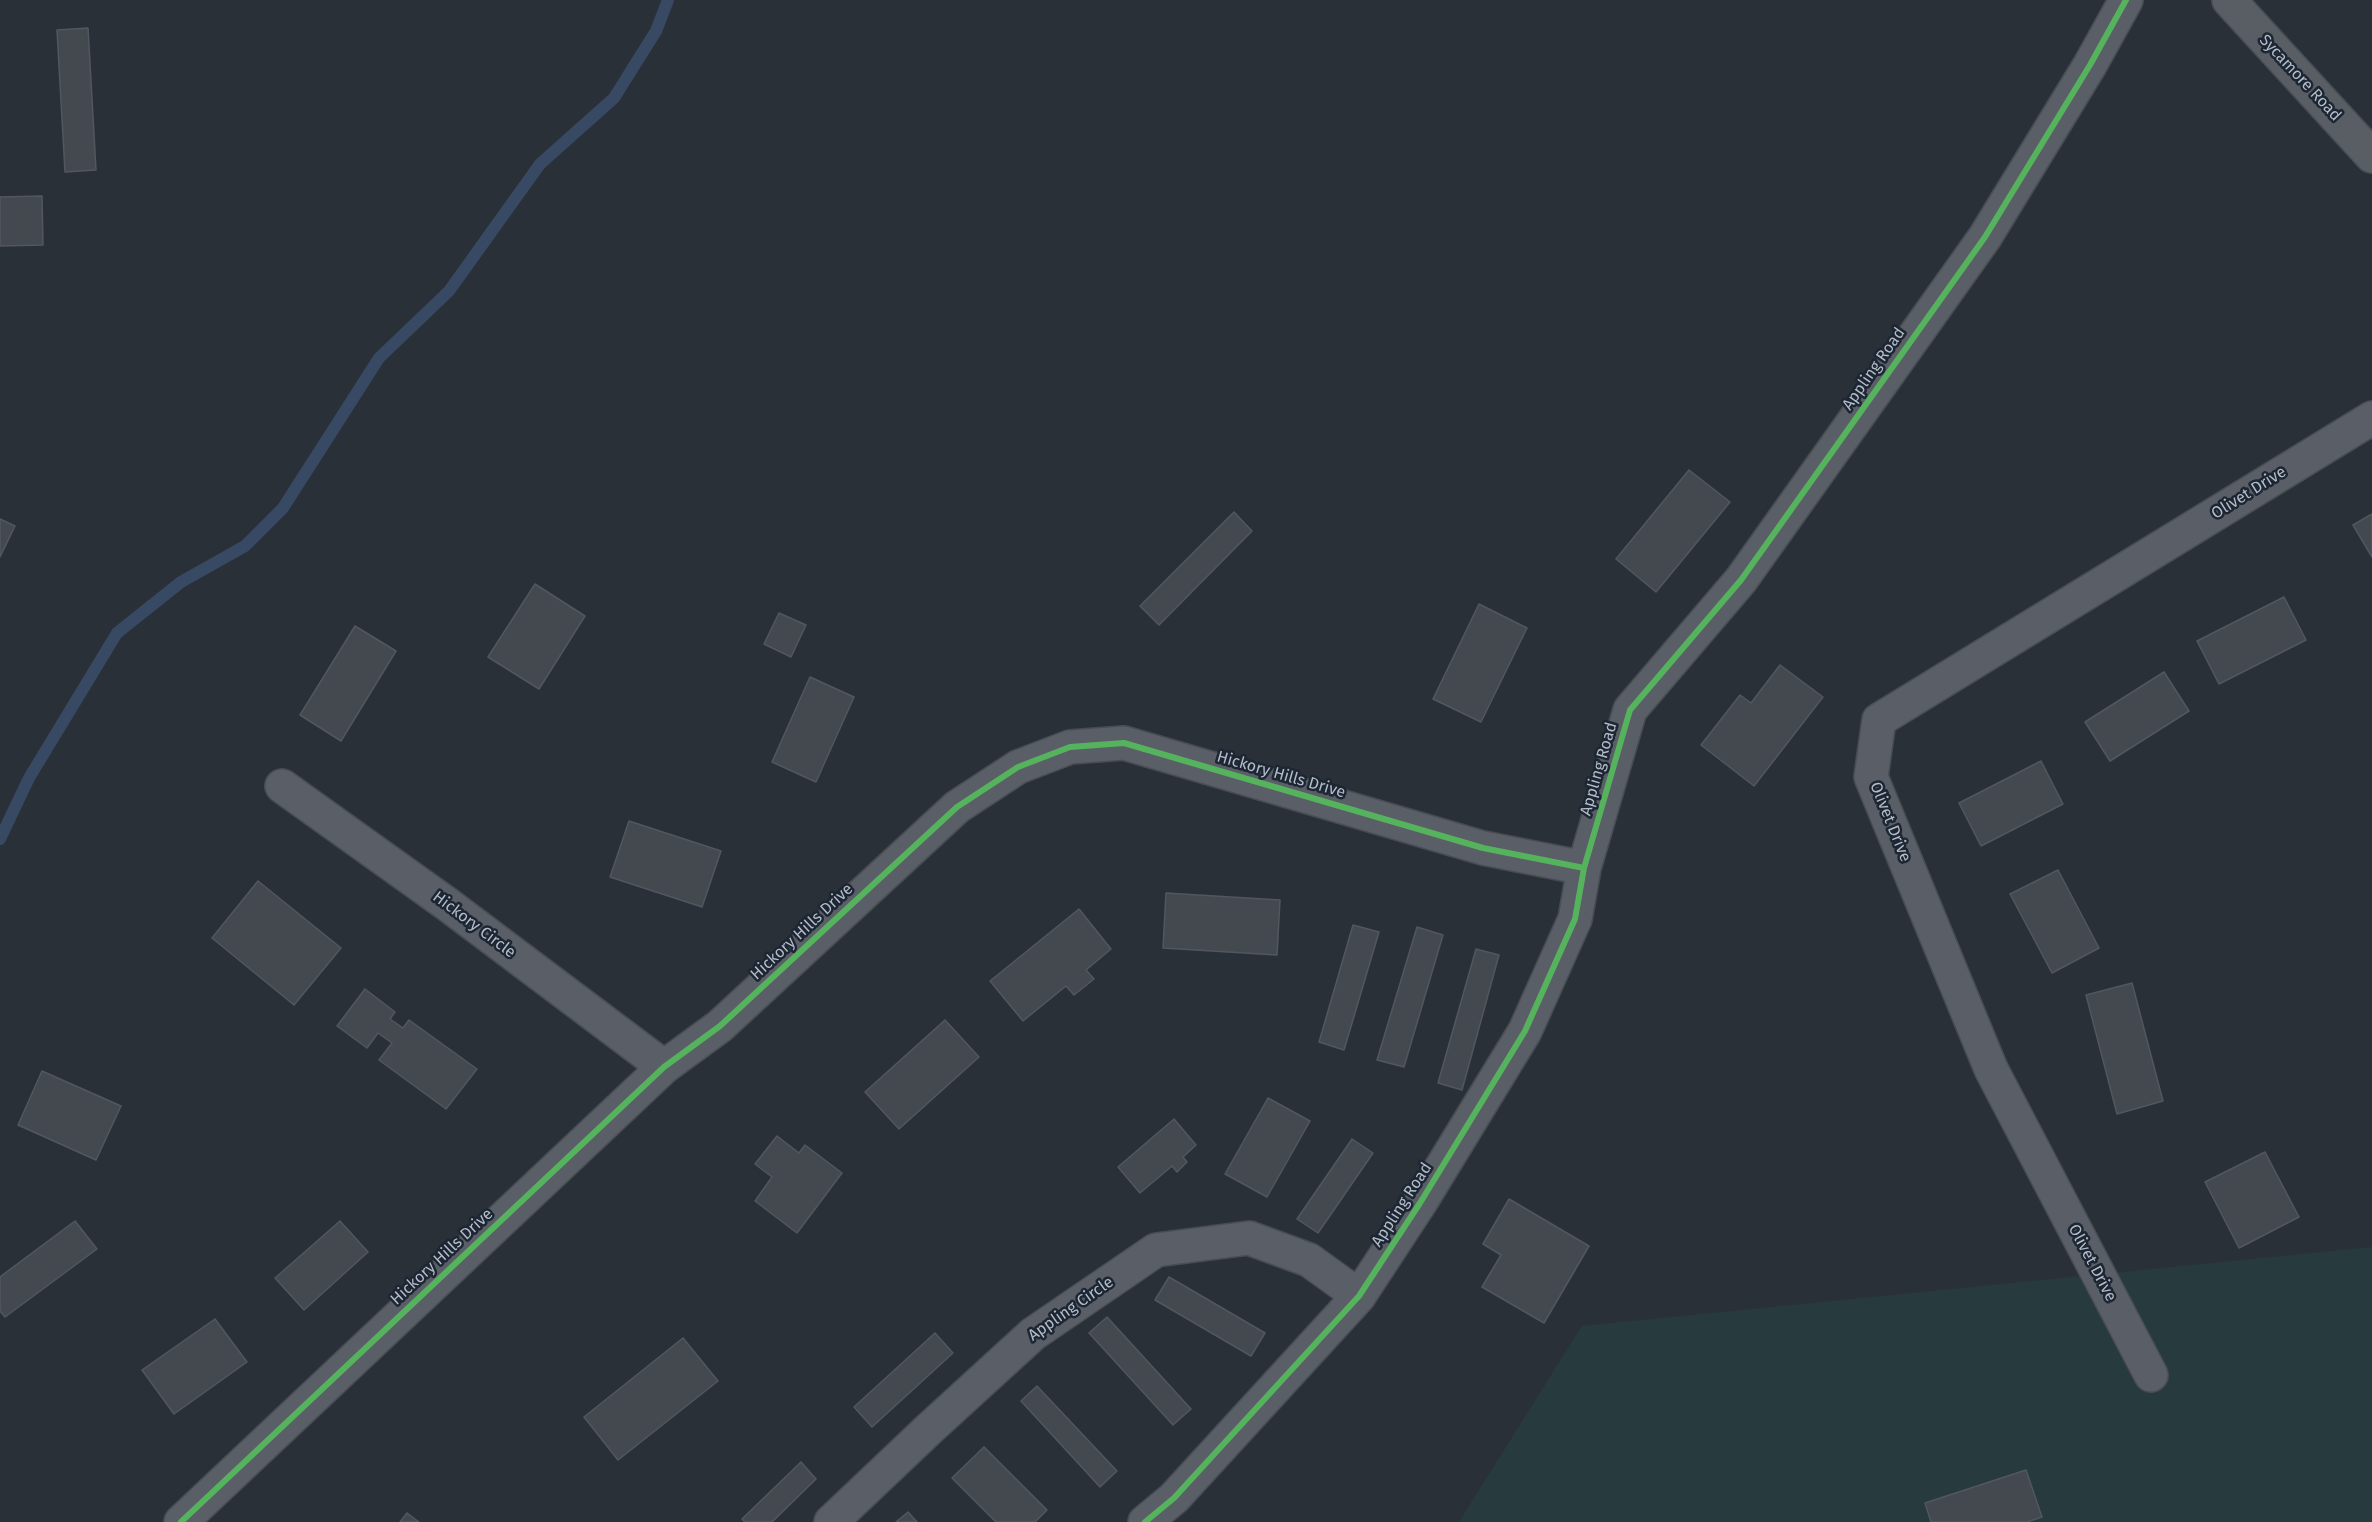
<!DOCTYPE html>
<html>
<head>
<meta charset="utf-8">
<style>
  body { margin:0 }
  canvas { display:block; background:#2a3038 }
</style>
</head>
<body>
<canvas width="2372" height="1522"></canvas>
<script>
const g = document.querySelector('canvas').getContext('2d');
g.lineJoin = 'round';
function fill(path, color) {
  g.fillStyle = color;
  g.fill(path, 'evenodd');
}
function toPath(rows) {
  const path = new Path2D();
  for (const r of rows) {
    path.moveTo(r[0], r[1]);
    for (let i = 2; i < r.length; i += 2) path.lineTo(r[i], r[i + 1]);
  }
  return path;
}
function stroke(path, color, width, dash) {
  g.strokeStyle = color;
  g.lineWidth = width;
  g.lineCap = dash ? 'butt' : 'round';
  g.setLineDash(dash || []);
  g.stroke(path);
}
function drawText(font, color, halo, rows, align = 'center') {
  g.font = font + ' "Fira Sans",sans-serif';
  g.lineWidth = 5;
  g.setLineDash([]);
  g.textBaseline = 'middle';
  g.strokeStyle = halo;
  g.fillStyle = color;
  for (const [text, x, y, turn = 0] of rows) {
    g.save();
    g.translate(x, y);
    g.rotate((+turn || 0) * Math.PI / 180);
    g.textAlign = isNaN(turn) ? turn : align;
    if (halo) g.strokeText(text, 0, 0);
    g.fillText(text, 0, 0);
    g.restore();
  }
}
fill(toPath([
  [2372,1247,2372,1522,1459,1522,1582,1326]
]), '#273a3e');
stroke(toPath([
  [0,839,29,778,117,633,181,582,245,546,283,508,379,358,449,291,540,164,614,98,656,31,668,0]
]), '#384963', 12);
const building = toPath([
  [88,28,96,170,65,172,57,30,88,28],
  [42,196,43,245,0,246,0,197,42,196],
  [1689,470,1730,502,1656,592,1616,559,1689,470],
  [1234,512,1252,531,1159,625,1140,606,1234,512],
  [2372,514,2372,557,2353,525,2372,514],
  [0,519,15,526,0,557,0,519],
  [535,584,585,616,539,689,488,657,535,584],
  [2284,597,2306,640,2219,684,2197,641,2284,597],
  [1479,604,1527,628,1481,722,1433,699,1479,604],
  [779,613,806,625,791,657,764,644,779,613],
  [355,626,396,651,341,741,300,715,355,626],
  [1780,665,1823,697,1754,786,1701,745,1740,695,1751,703,1780,665],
  [2164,672,2189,711,2110,761,2085,722,2164,672],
  [810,677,854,697,816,782,772,762,810,677],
  [2041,761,2063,804,1981,846,1959,803,2041,761],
  [629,821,721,851,702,907,610,877,629,821],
  [2058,870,2099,948,2052,973,2010,894,2058,870],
  [258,881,341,948,294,1005,212,938,258,881],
  [1166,893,1280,900,1277,955,1163,948,1166,893],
  [1079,909,1111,949,1086,970,1094,979,1074,995,1066,986,1023,1021,990,981,1079,909],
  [1353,925,1379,932,1344,1050,1319,1042,1353,925],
  [1417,927,1443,935,1404,1067,1377,1060,1417,927],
  [1476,949,1499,955,1462,1090,1438,1083,1476,949],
  [2132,983,2163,1101,2117,1114,2086,995,2132,983],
  [365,989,395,1012,390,1019,403,1028,409,1020,477,1069,446,1109,379,1060,392,1043,378,1033,367,1048,337,1026,365,989],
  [945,1020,979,1057,899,1129,865,1092,945,1020],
  [42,1071,121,1106,96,1160,18,1125,42,1071],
  [1268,1098,1310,1121,1267,1197,1225,1174,1268,1098],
  [1174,1119,1196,1145,1183,1157,1187,1162,1177,1172,1172,1166,1140,1193,1118,1167,1174,1119],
  [777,1136,799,1153,805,1145,842,1173,797,1233,755,1201,772,1177,755,1164,777,1136],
  [1352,1139,1373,1153,1318,1233,1297,1219,1352,1139],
  [2265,1152,2299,1217,2239,1248,2205,1182,2265,1152],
  [1509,1199,1589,1246,1544,1323,1482,1287,1501,1255,1483,1244,1509,1199],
  [75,1221,97,1249,5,1317,0,1311,0,1277,75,1221],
  [340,1221,368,1252,304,1310,275,1278,340,1221],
  [1169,1277,1265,1333,1251,1356,1155,1300,1169,1277],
  [1107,1317,1191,1409,1173,1425,1089,1333,1107,1317],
  [215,1319,247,1362,174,1414,142,1370,215,1319],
  [935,1333,953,1353,872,1427,854,1407,935,1333],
  [683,1338,718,1381,618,1460,584,1417,683,1338],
  [1037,1386,1117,1471,1100,1487,1021,1401,1037,1386],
  [984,1447,1047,1510,1035,1522,996,1522,952,1478,984,1447],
  [801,1462,816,1479,772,1522,745,1522,742,1519,801,1462],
  [2026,1470,2042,1517,2027,1522,1931,1522,1925,1503,2026,1470],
  [908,1512,917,1522,896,1522,908,1512],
  [407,1513,419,1522,400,1522,407,1513]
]);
fill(building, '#444950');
stroke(building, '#52575f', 1.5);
const street = toPath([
  [282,786,447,904,664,1067],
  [2151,1375,1991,1069,1871,777,1879,720,2372,418],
  [181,1522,664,1067,720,1026,957,807,1018,767,1070,747,1124,743,1483,848,1584,868],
  [831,1522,928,1430,1033,1334,1156,1250,1249,1238,1309,1260,1359,1296],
  [1145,1522,1174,1498,1359,1296,1420,1203,1525,1031,1575,919,1584,868,1630,710,1741,580,1985,237,2090,65,2126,0]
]);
const secondary = toPath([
  [2229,0,2372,156]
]);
stroke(street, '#484c53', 36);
stroke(secondary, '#484c53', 36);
stroke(street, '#5a5e66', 33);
stroke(secondary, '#595d64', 33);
stroke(toPath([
  [181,1522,664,1067,720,1026,957,807,1018,767,1070,747,1124,743,1483,848,1584,868],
  [1145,1522,1174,1498,1359,1296,1420,1203,1525,1031,1575,919,1584,868,1630,710,1741,580,1985,237,2090,65,2126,0]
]), '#56b35d', 6);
drawText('16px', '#b4bcc9', '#1d2633', [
  ["Sycamore Road",2300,78,47],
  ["Appling Road",1874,369,-55],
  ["Olivet Drive",2249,493,-32],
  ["Appling Road",1599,769,-74],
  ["Hickory Hills Drive",1281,775,16],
  ["Olivet Drive",1890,822,68],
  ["Hickory Circle",474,925,37],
  ["Hickory Hills Drive",802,932,-43],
  ["Appling Road",1402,1205,-57],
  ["Hickory Hills Drive",442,1257,-43],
  ["Olivet Drive",2092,1263,62],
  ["Appling Circle",1071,1309,-35]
]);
</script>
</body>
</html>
